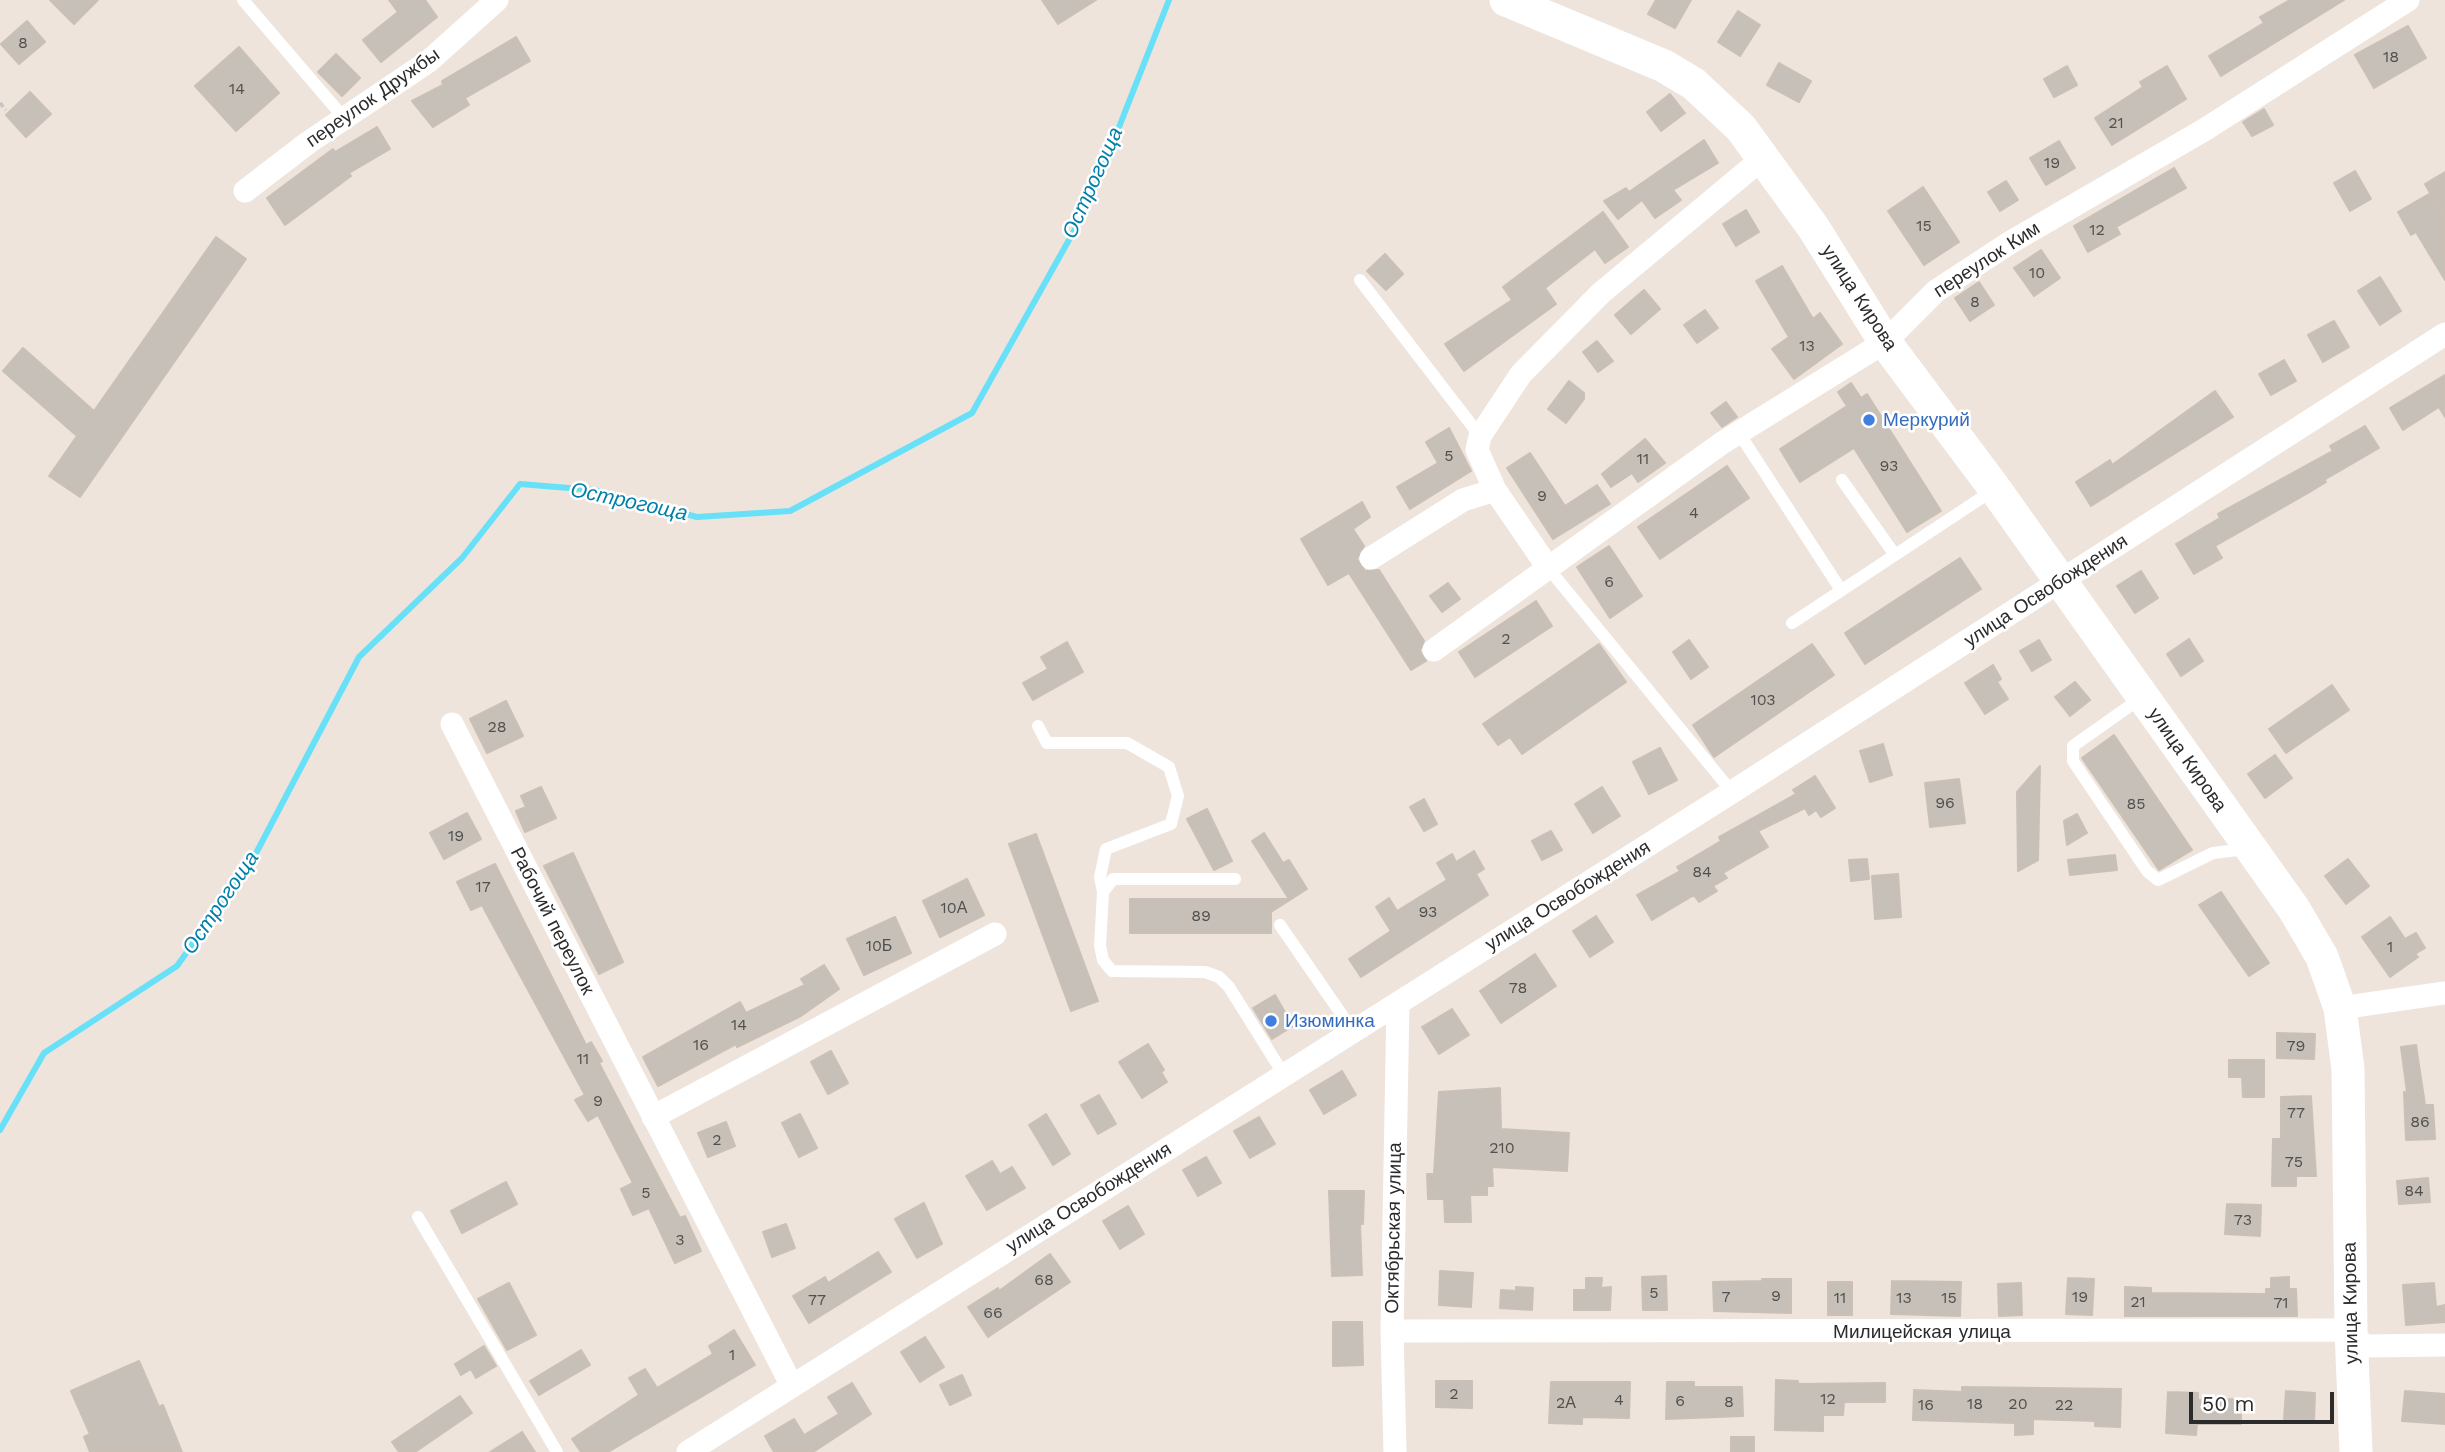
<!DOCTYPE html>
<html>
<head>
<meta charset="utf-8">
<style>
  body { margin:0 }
  #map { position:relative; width:2445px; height:1452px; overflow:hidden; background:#eee4dc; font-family:"Work Sans",sans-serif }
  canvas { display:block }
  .scale { position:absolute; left:2189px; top:1392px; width:145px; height:32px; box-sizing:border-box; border:4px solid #2b2b2b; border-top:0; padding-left:9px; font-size:21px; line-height:24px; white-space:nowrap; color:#2b2b2b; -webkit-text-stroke:5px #fff; paint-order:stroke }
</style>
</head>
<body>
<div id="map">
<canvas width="2445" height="1452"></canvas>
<div class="scale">50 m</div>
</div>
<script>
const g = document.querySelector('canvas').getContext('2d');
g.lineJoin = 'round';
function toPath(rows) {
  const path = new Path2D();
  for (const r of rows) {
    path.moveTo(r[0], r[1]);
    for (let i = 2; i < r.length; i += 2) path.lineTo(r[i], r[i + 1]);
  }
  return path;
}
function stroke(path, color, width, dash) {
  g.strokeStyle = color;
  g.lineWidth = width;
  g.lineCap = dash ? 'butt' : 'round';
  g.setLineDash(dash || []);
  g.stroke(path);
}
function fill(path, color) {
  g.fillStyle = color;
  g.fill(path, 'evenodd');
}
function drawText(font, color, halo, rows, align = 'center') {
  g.font = font + ' "Work Sans",sans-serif';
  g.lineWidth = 5;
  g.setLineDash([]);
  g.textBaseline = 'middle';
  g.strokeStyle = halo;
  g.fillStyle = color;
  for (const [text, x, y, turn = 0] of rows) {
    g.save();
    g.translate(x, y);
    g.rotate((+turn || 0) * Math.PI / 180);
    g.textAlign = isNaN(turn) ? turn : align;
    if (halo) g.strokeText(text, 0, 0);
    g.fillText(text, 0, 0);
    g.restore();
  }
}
stroke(toPath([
  [0,1130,44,1053,177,966,253,859,359,657,462,558,520,484,594,490,697,517,790,511,972,413,1088,206,1169,0]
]), '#67e0f8', 6);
const building = toPath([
  [50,0,98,0,74,24,50,0],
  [389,0,425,0,437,17,381,62,363,40,398,12,389,0],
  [1042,0,1096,0,1058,24,1042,0],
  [1656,0,1691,0,1675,28,1648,14,1656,0],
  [2290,0,2344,0,2221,76,2209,56,2264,23,2260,17,2290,0],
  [1738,11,1760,25,1740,56,1718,42,1738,11],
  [27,21,45,42,19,64,1,44,27,21],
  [2408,26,2426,58,2374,88,2355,55,2408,26],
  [516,37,530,61,465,98,469,105,433,127,412,101,443,85,442,81,516,37],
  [239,47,279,93,236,131,195,86,239,47],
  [336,54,360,78,342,96,318,72,336,54],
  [1779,63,1811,81,1799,102,1767,85,1779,63],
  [2067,66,2077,85,2054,97,2044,79,2067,66],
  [2167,66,2186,99,2112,145,2095,118,2143,87,2140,82,2167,66],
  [30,92,51,114,26,137,6,115,30,92],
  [1670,94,1685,113,1661,131,1647,112,1670,94],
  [2264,109,2273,125,2252,136,2243,122,2264,109],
  [377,127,390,149,349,173,351,176,285,225,267,198,333,149,335,152,377,127],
  [1704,140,1718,163,1673,190,1681,200,1655,218,1642,200,1618,219,1604,201,1626,188,1629,192,1704,140],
  [2059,141,2075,168,2046,185,2030,158,2059,141],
  [2174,168,2186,188,2116,227,2120,234,2088,252,2074,226,2174,168],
  [2355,171,2371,199,2350,211,2334,183,2355,171],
  [2445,172,2445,219,2425,184,2445,172],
  [2006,181,2018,200,2000,211,1988,192,2006,181],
  [1923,187,1959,242,1924,265,1888,211,1923,187],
  [2429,194,2445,221,2445,280,2416,232,2411,235,2398,212,2429,194],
  [1746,210,1759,232,1736,246,1723,224,1746,210],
  [1603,212,1628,247,1605,263,1595,249,1545,288,1556,304,1464,371,1445,344,1512,300,1503,287,1603,212],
  [216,237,246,259,80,497,49,476,77,436,3,371,23,348,94,411,216,237],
  [2041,250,2060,278,2034,296,2014,268,2041,250],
  [1385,254,1403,274,1386,290,1367,271,1385,254],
  [1782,266,1813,319,1820,313,1842,344,1794,379,1772,349,1789,337,1756,281,1782,266],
  [2380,277,2401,311,2380,325,2358,291,2380,277],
  [1979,282,1994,305,1970,321,1955,298,1979,282],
  [1644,290,1660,309,1631,334,1615,315,1644,290],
  [1705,310,1718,328,1697,343,1684,325,1705,310],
  [2334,321,2349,347,2323,362,2308,335,2334,321],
  [1597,341,1613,361,1598,372,1583,352,1597,341],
  [2284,360,2296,381,2271,395,2259,374,2284,360],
  [2445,375,2445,417,2439,407,2403,430,2390,408,2445,375],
  [1569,381,1584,393,1584,399,1566,423,1548,409,1569,381],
  [1851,383,1861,398,1867,394,1941,511,1907,532,1854,448,1800,482,1780,449,1847,406,1838,392,1851,383],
  [2215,391,2233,417,2091,506,2076,482,2110,460,2112,465,2215,391],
  [1726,402,1737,417,1722,427,1711,413,1726,402],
  [2365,426,2379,448,2324,480,2326,482,2308,493,2215,546,2222,558,2194,574,2176,544,2220,518,2218,514,2333,451,2330,446,2365,426],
  [1449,428,1471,471,1410,509,1397,487,1438,463,1426,442,1449,428],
  [1645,439,1665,463,1638,482,1632,473,1611,487,1602,474,1645,439],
  [1530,453,1565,506,1597,485,1610,504,1553,539,1507,468,1530,453],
  [1727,466,1749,498,1660,559,1638,527,1727,466],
  [1362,502,1370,517,1353,529,1364,546,1357,559,1365,571,1379,570,1424,641,1420,651,1426,661,1411,670,1349,573,1328,585,1301,539,1362,502],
  [1609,546,1642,596,1610,618,1577,567,1609,546],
  [1960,558,1981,589,1865,664,1845,633,1960,558],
  [2141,571,2158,598,2135,613,2117,586,2141,571],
  [1448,583,1460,599,1442,612,1430,596,1448,583],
  [1536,601,1552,626,1475,677,1459,652,1536,601],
  [2189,639,2203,661,2181,676,2167,654,2189,639],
  [1689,640,1708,667,1691,679,1673,652,1689,640],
  [2039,640,2051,660,2032,671,2020,651,2039,640],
  [1067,642,1083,672,1033,700,1023,683,1048,669,1041,657,1067,642],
  [1599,644,1626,682,1522,754,1510,737,1498,745,1483,724,1599,644],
  [1812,644,1834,675,1714,757,1693,725,1812,644],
  [1993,665,2001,679,1997,682,2008,699,1985,714,1965,683,1993,665],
  [2075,682,2090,700,2070,716,2055,697,2075,682],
  [2332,685,2349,710,2286,753,2269,729,2332,685],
  [506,701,523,736,487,753,470,719,506,701],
  [2114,735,2192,850,2159,870,2082,758,2114,735],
  [1883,744,1892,775,1870,782,1860,751,1883,744],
  [1660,748,1677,780,1649,794,1633,762,1660,748],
  [2275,755,2292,778,2265,798,2248,774,2275,755],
  [2040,766,2038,860,2018,871,2017,792,2040,766],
  [1815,776,1835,808,1821,817,1816,810,1809,815,1805,808,1758,831,1768,847,1723,873,1727,878,1713,886,1717,891,1699,902,1694,895,1652,920,1637,895,1680,871,1677,867,1721,841,1719,837,1796,794,1793,790,1815,776],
  [1959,779,1965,823,1930,827,1925,783,1959,779],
  [541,787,556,818,525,832,516,811,526,807,521,796,541,787],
  [1602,787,1620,816,1593,833,1575,804,1602,787],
  [1424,799,1437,824,1424,831,1410,807,1424,799],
  [1207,809,1232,861,1214,870,1187,819,1207,809],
  [467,813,481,839,444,859,430,833,467,813],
  [2077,814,2087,833,2067,845,2064,821,2077,814],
  [1551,831,1562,850,1542,860,1532,841,1551,831],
  [1264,833,1283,863,1289,860,1307,889,1271,912,1271,933,1130,933,1130,899,1289,899,1252,841,1264,833],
  [1036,834,1098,1001,1071,1011,1009,844,1036,834],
  [1474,851,1484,869,1476,874,1488,895,1361,977,1349,959,1391,931,1376,907,1389,898,1397,911,1447,880,1437,863,1452,854,1456,862,1474,851],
  [573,853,623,962,599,974,544,866,573,853],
  [2115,855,2117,870,2070,875,2068,860,2115,855],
  [1867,859,1869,879,1851,881,1849,860,1867,859],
  [2348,859,2369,886,2346,904,2325,876,2348,859],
  [495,864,586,1045,591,1042,602,1061,599,1063,680,1218,685,1216,701,1251,675,1263,649,1208,633,1215,621,1189,633,1183,598,1115,588,1121,575,1100,585,1095,482,905,471,910,457,882,495,864],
  [1898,874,1901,917,1875,919,1872,876,1898,874],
  [967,879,984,915,940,937,923,901,967,879],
  [2221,892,2269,963,2249,976,2199,905,2221,892],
  [1596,916,1613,942,1590,957,1573,931,1596,916],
  [895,917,911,953,864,975,847,939,895,917],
  [2390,917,2405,939,2416,933,2425,948,2415,954,2418,957,2390,977,2362,937,2390,917],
  [1535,954,1556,986,1501,1023,1480,991,1535,954],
  [824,965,839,989,801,1016,737,1047,736,1044,658,1086,643,1057,740,1002,746,1013,805,985,801,979,824,965],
  [1275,995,1293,1026,1272,1039,1253,1008,1275,995],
  [1452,1009,1469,1035,1439,1054,1422,1027,1452,1009],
  [2277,1033,2315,1034,2314,1059,2277,1058,2277,1033],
  [1148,1044,1164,1070,1161,1072,1167,1082,1142,1098,1119,1062,1148,1044],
  [2416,1045,2425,1105,2433,1105,2435,1139,2406,1140,2404,1092,2407,1092,2401,1047,2416,1045],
  [831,1051,848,1083,828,1094,811,1062,831,1051],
  [2229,1060,2264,1060,2264,1097,2243,1097,2242,1077,2229,1077,2229,1060],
  [1342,1071,1356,1095,1324,1114,1310,1090,1342,1071],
  [1500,1088,1501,1129,1569,1133,1567,1171,1492,1167,1493,1186,1487,1186,1487,1195,1470,1195,1471,1222,1445,1222,1444,1199,1428,1199,1427,1174,1434,1174,1439,1092,1500,1088],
  [1099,1095,1116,1124,1098,1134,1081,1105,1099,1095],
  [2311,1096,2316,1176,2296,1176,2296,1186,2272,1186,2273,1139,2281,1139,2281,1097,2311,1096],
  [800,1114,817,1148,799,1157,782,1123,800,1114],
  [1046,1114,1070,1154,1053,1165,1029,1125,1046,1114],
  [1259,1117,1275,1144,1250,1158,1234,1131,1259,1117],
  [726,1122,735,1146,708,1157,698,1133,726,1122],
  [1206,1157,1221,1183,1198,1196,1183,1170,1206,1157],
  [992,1161,1000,1174,1012,1167,1025,1188,987,1210,966,1176,992,1161],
  [2428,1178,2430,1202,2399,1204,2397,1181,2428,1178],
  [506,1182,517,1204,462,1233,451,1211,506,1182],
  [1329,1191,1364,1191,1363,1224,1360,1224,1362,1275,1332,1276,1329,1191],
  [924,1203,942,1244,917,1258,895,1219,924,1203],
  [2227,1204,2261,1205,2260,1236,2225,1234,2227,1204],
  [1128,1206,1144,1234,1120,1249,1103,1221,1128,1206],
  [786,1224,795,1248,772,1257,763,1232,786,1224],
  [878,1252,891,1272,809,1323,793,1296,825,1277,828,1283,878,1252],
  [1050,1254,1070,1282,988,1337,968,1307,998,1288,999,1291,1050,1254],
  [1440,1271,1473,1273,1471,1307,1439,1305,1440,1271],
  [1666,1276,1667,1310,1643,1310,1642,1277,1666,1276],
  [2289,1277,2289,1289,2296,1289,2297,1316,2125,1316,2125,1287,2151,1288,2151,1293,2266,1294,2266,1289,2271,1289,2271,1278,2289,1277],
  [1586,1278,1602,1278,1601,1288,1611,1287,1610,1310,1574,1310,1574,1290,1586,1290,1586,1278],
  [2068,1278,2094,1279,2092,1315,2066,1314,2068,1278],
  [1762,1279,1791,1279,1791,1313,1714,1311,1713,1282,1762,1281,1762,1279],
  [1892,1281,1961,1282,1960,1316,1891,1314,1892,1281],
  [1828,1282,1852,1282,1852,1315,1828,1315,1828,1282],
  [509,1283,536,1335,507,1350,478,1299,509,1283],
  [2021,1283,2022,1315,1999,1316,1998,1284,2021,1283],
  [2434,1283,2436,1307,2445,1305,2445,1322,2406,1325,2403,1285,2434,1283],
  [1516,1287,1533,1288,1532,1310,1500,1308,1501,1290,1516,1291,1516,1287],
  [1333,1322,1362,1322,1363,1365,1333,1366,1333,1322],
  [734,1330,755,1365,608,1452,581,1452,572,1439,639,1395,629,1378,645,1369,657,1388,713,1354,709,1346,734,1330],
  [925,1337,944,1367,920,1382,901,1352,925,1337],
  [484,1346,496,1366,476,1378,471,1369,461,1375,455,1364,484,1346],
  [581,1350,590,1365,539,1395,530,1381,581,1350],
  [139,1361,159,1407,163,1405,182,1452,90,1452,84,1437,90,1434,71,1391,139,1361],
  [962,1375,971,1395,950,1405,940,1385,962,1375],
  [1776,1380,1798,1381,1798,1384,1885,1383,1885,1402,1844,1402,1843,1415,1823,1415,1823,1431,1775,1430,1776,1380],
  [1436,1381,1472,1381,1472,1408,1436,1407,1436,1381],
  [1551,1382,1630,1382,1629,1418,1582,1417,1582,1424,1549,1423,1551,1382],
  [1667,1382,1694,1382,1694,1387,1742,1387,1743,1416,1666,1419,1667,1382],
  [852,1383,871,1414,813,1452,774,1452,765,1436,794,1419,804,1435,839,1414,828,1397,852,1383],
  [1962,1387,2121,1389,2120,1427,2095,1426,2095,1421,2033,1419,2033,1434,2015,1435,2015,1423,1913,1420,1914,1390,1962,1392,1962,1387],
  [2286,1391,2315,1393,2314,1421,2284,1419,2286,1391],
  [2405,1391,2445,1394,2445,1424,2402,1421,2405,1391],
  [2168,1392,2198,1393,2198,1400,2241,1399,2241,1424,2197,1424,2196,1435,2166,1433,2168,1392],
  [460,1396,472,1413,415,1452,399,1452,392,1442,460,1396],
  [522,1432,535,1452,490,1452,522,1432],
  [1731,1437,1754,1437,1754,1452,1731,1452,1731,1437]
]);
fill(building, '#c6c0b8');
stroke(building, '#cac0b5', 2);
stroke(toPath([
  [0,103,6,110]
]), '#c4c4c4', 3.5, [5, 3.5]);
stroke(toPath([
  [243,0,344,118],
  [1360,280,1480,436],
  [1739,433,1841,590],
  [1842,480,1895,555],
  [1549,569,1732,792],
  [1792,623,1995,489],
  [2141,698,2073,746,2073,761,2147,871,2158,880,2213,853,2246,849],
  [1038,726,1047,743,1127,743,1169,767,1178,796,1171,824,1106,849,1100,877,1103,892],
  [1235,879,1113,879,1103,892,1100,946,1103,960,1112,971,1205,972,1219,977,1229,987,1284,1075],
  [1280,925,1353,1031],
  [418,1217,557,1452]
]), '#fff', 12);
stroke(toPath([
  [245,191,309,142,429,61,497,0],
  [1371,558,1463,500,1495,490],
  [1549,569,1495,490,1477,450,1480,436,1521,374,1601,293,1763,158],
  [1434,650,1722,443,1885,342,1936,291,2011,242,2204,130,2408,0],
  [452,724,792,1386],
  [2340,1008,2445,993],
  [653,1117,995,934],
  [1392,1331,2351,1330,2364,1346,2445,1345],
  [688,1452,1732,792,2445,334],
  [1395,1452,1392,1331,1398,1003]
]), '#fff', 23);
stroke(toPath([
  [1506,0,1664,66,1694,84,1741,128,1813,227,1885,342,1995,489,2294,909,2322,957,2340,1008,2348,1069,2351,1330,2356,1452]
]), '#fff', 33);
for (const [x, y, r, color] of [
  [1869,420,7,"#3f7fe0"],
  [1271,1021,7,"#3f7fe0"]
]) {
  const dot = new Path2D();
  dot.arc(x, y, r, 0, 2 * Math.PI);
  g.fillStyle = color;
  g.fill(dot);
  stroke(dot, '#fff', 2.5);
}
drawText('16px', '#52504e', null, [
  ["8",23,43],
  ["18",2391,57],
  ["14",237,89],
  ["21",2116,123],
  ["19",2052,163],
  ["15",1924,226],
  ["12",2097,230],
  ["10",2037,273],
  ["8",1975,302],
  ["13",1807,346],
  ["5",1449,456],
  ["11",1643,459],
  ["93",1889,466],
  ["9",1542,496],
  ["4",1694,513],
  ["6",1609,582],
  ["2",1506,639],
  ["103",1763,700],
  ["28",497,727],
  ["96",1945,803],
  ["85",2136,804],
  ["19",456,836],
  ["84",1702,872],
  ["17",483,887],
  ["10А",954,908],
  ["93",1428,912],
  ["89",1201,916],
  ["10Б",879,946],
  ["1",2390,947],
  ["78",1518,988],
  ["14",739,1025],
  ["16",701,1045],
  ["79",2296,1046],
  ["11",583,1059],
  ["9",598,1101],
  ["77",2296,1113],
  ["86",2420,1122],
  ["2",717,1140],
  ["210",1502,1148],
  ["75",2294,1162],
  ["84",2414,1191],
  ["5",646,1193],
  ["73",2243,1220],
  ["3",680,1240],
  ["68",1044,1280],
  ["5",1654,1293],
  ["9",1776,1296],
  ["7",1726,1297],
  ["19",2080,1297],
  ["11",1840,1298],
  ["13",1904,1298],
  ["15",1949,1298],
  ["77",817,1300],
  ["21",2138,1302],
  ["71",2281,1303],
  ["66",993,1313],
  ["1",732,1355],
  ["2",1454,1394],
  ["12",1828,1399],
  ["4",1619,1400],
  ["6",1680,1401],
  ["8",1729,1402],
  ["2А",1566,1403],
  ["18",1975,1404],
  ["20",2018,1404],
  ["16",1926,1405],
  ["22",2064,1405]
]);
drawText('19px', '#2b2b2b', '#fff', [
  ["переулок Дружбы",373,98,-35],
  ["переулок Ким",1987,260,-33],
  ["улица Кирова",1859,298,57],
  ["улица Освобождения",2046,591,-33],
  ["улица Кирова",2187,760,55],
  ["улица Освобождения",1568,896,-32],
  ["Рабочий переулок",552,921,63],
  ["улица Освобождения",1089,1198,-32],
  ["Октябрьская улица",1394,1228,-89],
  ["улица Кирова",2351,1303,-91],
  ["Милицейская улица",1922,1332]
]);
drawText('19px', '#366cbe', '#fff', [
  ["Меркурий",1883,420],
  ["Изюминка",1285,1021]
], 'left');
drawText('italic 21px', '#027fa8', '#fff', [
  ["Острогоща",1093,183,-66],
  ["Острогоща",629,502,12],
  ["Острогоща",221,903,-56]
]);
</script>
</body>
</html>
